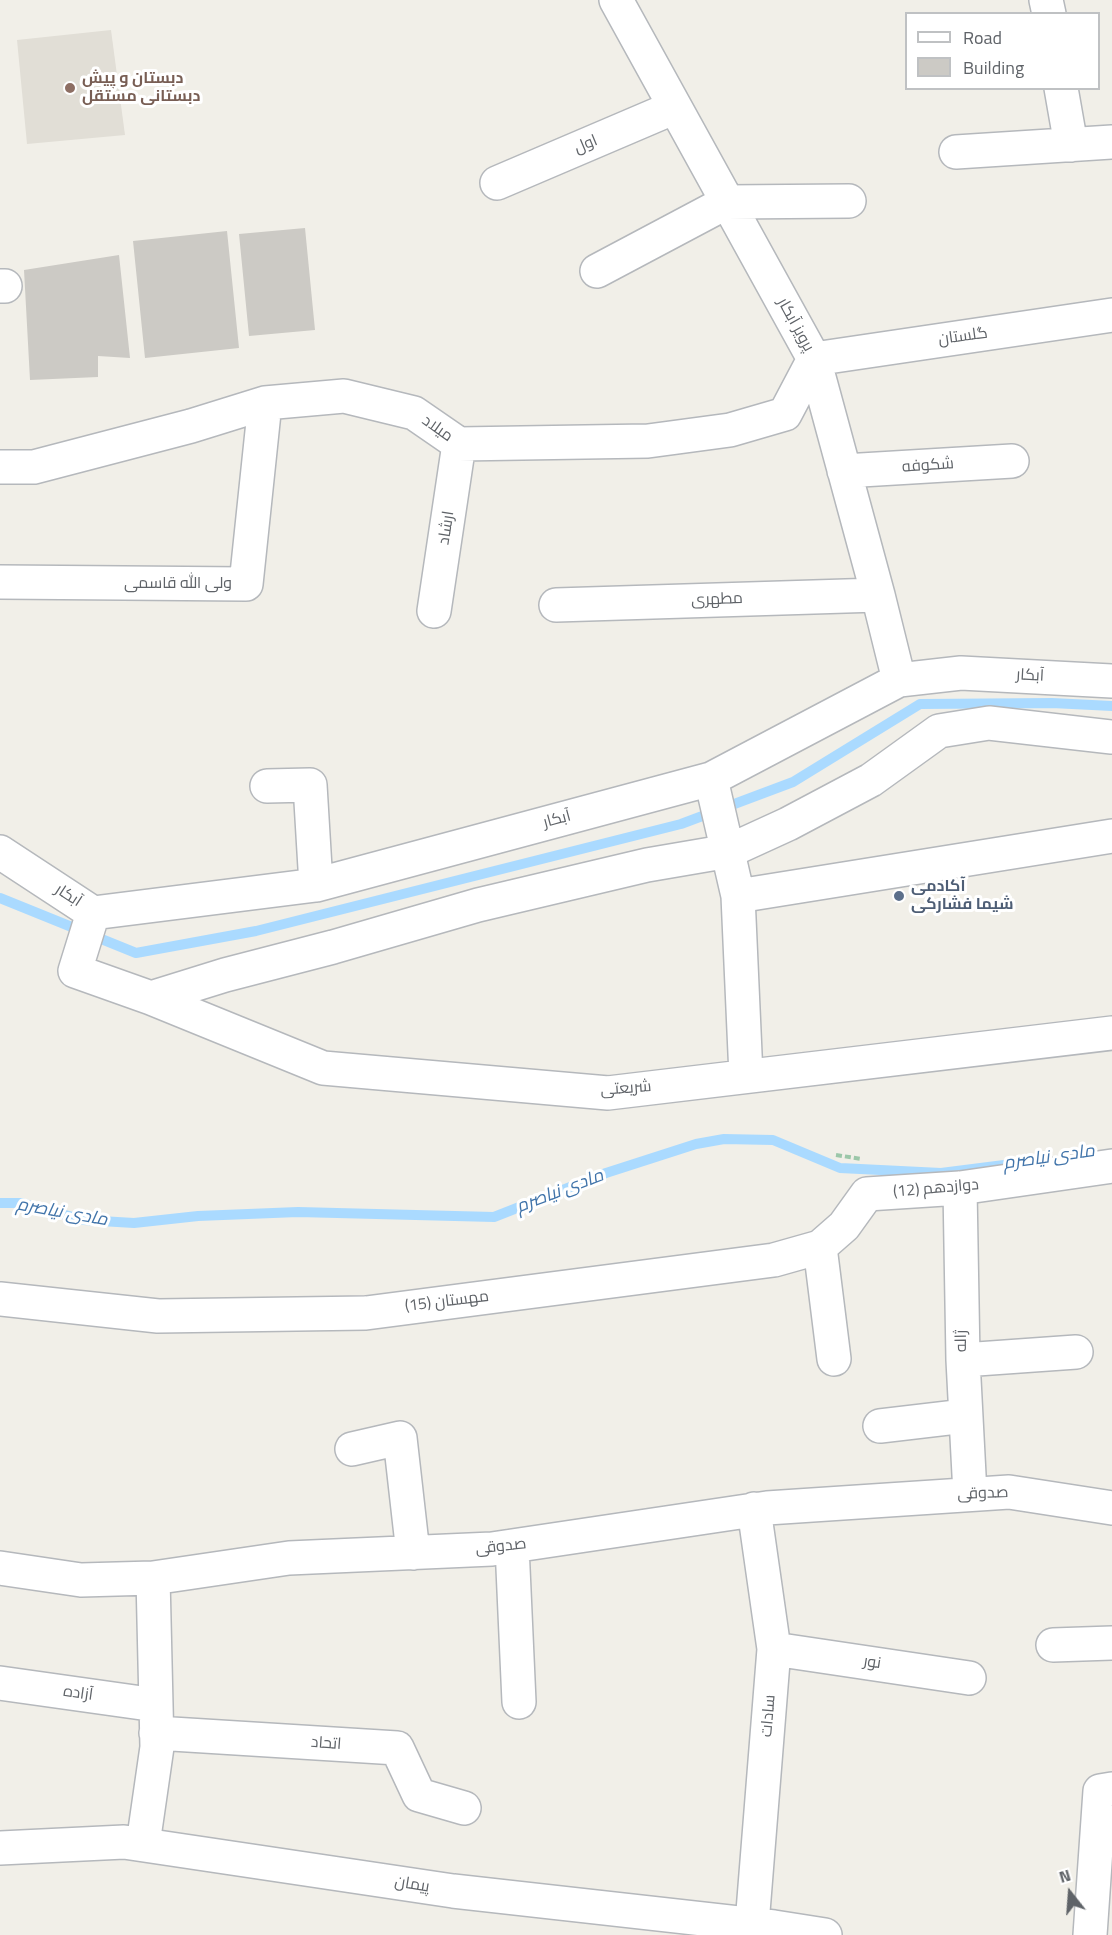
<!DOCTYPE html>
<html>
<head>
<meta charset="utf-8">
<style>
  body { margin:0 }
  #map { position:relative; width:1112px; height:1935px; overflow:hidden; background:#f1efe8; font-family:"Titillium Web",sans-serif }
  canvas { display:block }
  .legend { position:absolute; left:905px; top:12px; width:195px; height:78px; box-sizing:border-box; background:#fff; border:2px solid #bfc1c3; margin:0; padding:8px 10px; list-style:none; font-size:18px; color:#5f6368 }
  .legend li { display:flex; align-items:center; gap:12px; height:30px }
  .legend b { width:30px; border:2px solid #bfc1c3 }
  .north { position:absolute; left:1040px; top:1863px; width:60px; height:60px; -webkit-text-stroke:4px #fff; paint-order:stroke; rotate:343deg; font-size:16px; font-weight:700; line-height:24px; text-align:center; color:#5f6368 }
  .north::after { content:''; display:block; margin:auto; width:21px; height:27px; background:#5f6368; clip-path:polygon(50% 0,100% 100%,50% 72%,0 100%) }
</style>
</head>
<body>
<div id="map">
<canvas width="1112" height="1935"></canvas>
<ul class="legend">
<li><b style="height:8px;background:#fff"></b>Road</li>
<li><b style="height:16px;background:#cccac5"></b>Building</li>
</ul>
<div class="north">N</div>
</div>
<script>
const g = document.querySelector('canvas').getContext('2d');
g.lineJoin = 'round';
function fill(path, color) {
  g.fillStyle = color;
  g.fill(path, 'evenodd');
}
function toPath(rows) {
  const path = new Path2D();
  for (const r of rows) {
    path.moveTo(r[0], r[1]);
    for (let i = 2; i < r.length; i += 2) path.lineTo(r[i], r[i + 1]);
  }
  return path;
}
function stroke(path, color, width, dash) {
  g.strokeStyle = color;
  g.lineWidth = width;
  g.lineCap = dash ? 'butt' : 'round';
  g.setLineDash(dash || []);
  g.stroke(path);
}
function drawText(font, color, halo, rows, align = 'center') {
  g.font = font + ' "Titillium Web",Cairo,sans-serif';
  g.lineWidth = 6;
  g.setLineDash([]);
  g.textBaseline = 'middle';
  g.strokeStyle = halo;
  g.fillStyle = color;
  for (const [text, x, y, turn = 0] of rows) {
    g.save();
    g.translate(x, y);
    g.rotate((+turn || 0) * Math.PI / 180);
    g.textAlign = isNaN(turn) ? turn : align;
    if (halo) g.strokeText(text, 0, 0);
    g.fillText(text, 0, 0);
    g.restore();
  }
}
fill(toPath([
  [111,30,125,135,27,144,17,40]
]), '#e1ded6');
stroke(toPath([
  [0,898,136,953,256,931,681,824,793,782,920,704,1052,703,1112,706],
  [0,1203,21,1203,84,1220,134,1223,198,1216,298,1212,494,1217,606,1173,696,1144,724,1139,773,1140,840,1168,941,1173,1012,1164]
]), '#aadaff', 10);
fill(toPath([
  [305,228,315,330,249,336,239,234],
  [227,231,239,348,145,358,133,241],
  [119,255,130,358,98,356,98,377,30,380,24,270]
]), '#cccac5');
const minor = toPath([
  [616,0,814,359,878,595,899,680],
  [1046,0,1049,14],
  [1061,88,1071,145],
  [956,152,1112,142],
  [497,183,675,107],
  [597,271,727,202,849,201],
  [0,286,5,286],
  [0,467,34,467,191,426,265,403,344,396,414,413,459,444,648,441,730,430,785,414,814,359,1112,315],
  [844,471,1012,461],
  [0,582,246,584,265,403],
  [556,605,878,595],
  [434,611,459,444],
  [711,779,738,896,746,1076],
  [267,786,310,785,316,885],
  [0,852,93,913,316,885,711,779,899,680,961,673,1112,681],
  [738,896,1112,836],
  [93,913,75,971,151,998,225,975,333,947,478,905,647,865,729,851,788,824,871,780,939,731,989,723,1112,737],
  [151,998,323,1068,608,1093,1112,1033],
  [960,1188,963,1360,970,1494],
  [820,1247,834,1359],
  [0,1299,158,1316,366,1313,774,1260,820,1247,844,1226,867,1194,960,1188,1112,1166],
  [963,1360,1076,1352],
  [880,1426,965,1416],
  [352,1449,400,1438,413,1553],
  [512,1546,519,1702],
  [0,1568,81,1580,153,1578],
  [1053,1645,1112,1643],
  [774,1649,969,1678],
  [0,1683,156,1705],
  [156,1733,397,1748,419,1795,464,1808],
  [143,1844,157,1747,153,1578,289,1558,492,1549,767,1508,1009,1492,1112,1508],
  [0,1848,124,1842,453,1891,774,1927,825,1935],
  [752,1924,774,1649,754,1509],
  [1090,1935,1100,1791,1112,1789]
]);
stroke(minor, '#b5b8bc', 36);
stroke(toPath([
  [836,1155,862,1159]
]), '#9cc7a9', 4, [6, 3]);
stroke(minor, '#fff', 33);
for (const [x, y, r, color] of [
  [70,88,6,"#8d6e63"],
  [899,896,6,"#5c6f8a"]
]) {
  const dot = new Path2D();
  dot.arc(x, y, r, 0, 2 * Math.PI);
  g.fillStyle = color;
  g.fill(dot);
  stroke(dot, '#fff', 2);
}
drawText('bold 16px', '#785e54', '#fff', [
  ["دبستان و پیش",82,79],
  ["دبستانی مستقل",82,97]
], 'left');
drawText('16px', '#5f6368', '#fff', [
  ["اول",586,145,-23],
  ["پرویز آبکار",795,325,61],
  ["گلستان",963,337,-8],
  ["میلاد",437,429,35],
  ["شکوفه",928,466,-4],
  ["ارشاد",447,528,-81],
  ["ولی الله قاسمی",178,584],
  ["مطهری",717,600,-2],
  ["آبکار",1030,676,3],
  ["آبکار",557,820,-15],
  ["آبکار",68,896,33],
  ["شریعتی",626,1089,-4],
  ["دوازدهم (12)",936,1189,-5],
  ["مهستان (15)",447,1302,-7],
  ["ژاله",962,1341,-91],
  ["صدوقی",983,1494,-2],
  ["صدوقی",501,1547,-6],
  ["نور",872,1663,9],
  ["آزاده",78,1694,8],
  ["سادات",769,1716,-85],
  ["اتحاد",326,1744,4],
  ["پیمان",412,1885,9]
]);
drawText('bold 16px', '#4e5e75', '#fff', [
  ["آکادمی",911,887],
  ["شیما فشارکی",911,905]
], 'left');
drawText('italic 18px', '#4174aa', '#fff', [
  ["مادی نیاصرم",1049,1158,-8],
  ["مادی نیاصرم",560,1192,-21],
  ["مادی نیاصرم",62,1213,10]
]);
</script>
</body>
</html>
